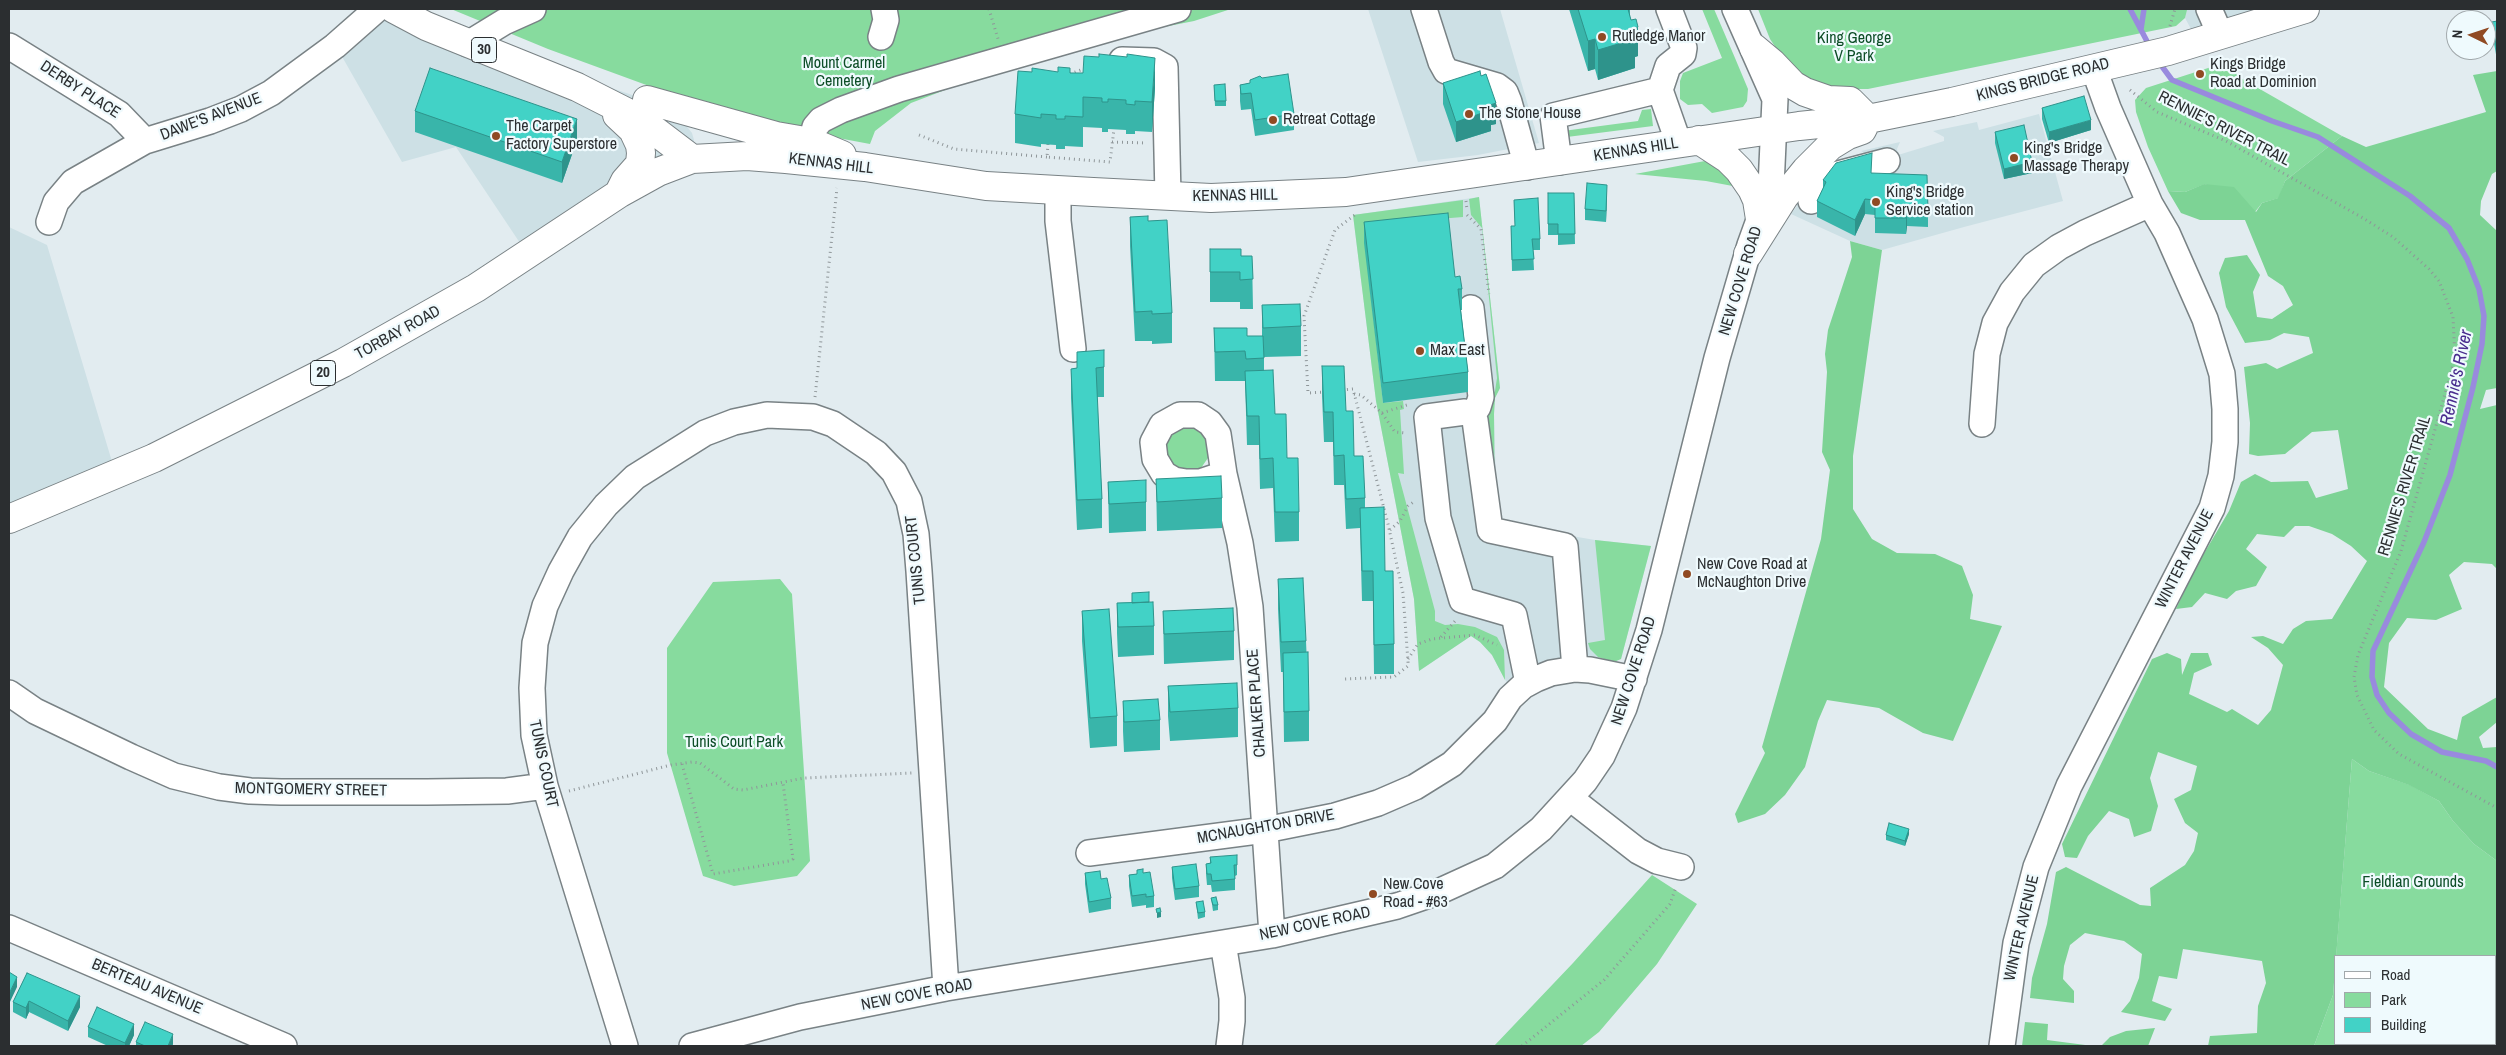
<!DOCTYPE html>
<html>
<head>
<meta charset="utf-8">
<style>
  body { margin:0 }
  #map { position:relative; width:2506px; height:1055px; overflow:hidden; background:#e2ecf0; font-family:"Archivo Narrow",sans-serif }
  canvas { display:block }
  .frame { position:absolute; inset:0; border:10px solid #2b2e30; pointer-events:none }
  .legend { position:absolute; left:2334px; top:955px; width:162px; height:90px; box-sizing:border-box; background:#effafd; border:1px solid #a1a8ab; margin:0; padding:6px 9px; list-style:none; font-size:15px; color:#2b2e30 }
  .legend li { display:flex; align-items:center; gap:10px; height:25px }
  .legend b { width:25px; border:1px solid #a1a8ab }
  .north { position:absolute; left:2446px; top:10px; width:50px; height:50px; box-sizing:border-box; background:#effafd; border:1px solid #a1a8ab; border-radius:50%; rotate:274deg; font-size:14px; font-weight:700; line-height:20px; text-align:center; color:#2b2e30 }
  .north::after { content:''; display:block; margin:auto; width:18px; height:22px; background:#904a23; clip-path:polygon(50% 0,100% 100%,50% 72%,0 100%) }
</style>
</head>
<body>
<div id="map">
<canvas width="2506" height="1055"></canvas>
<div class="frame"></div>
<ul class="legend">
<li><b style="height:6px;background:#fff"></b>Road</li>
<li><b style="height:14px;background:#87db9e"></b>Park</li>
<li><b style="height:14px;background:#42d2c6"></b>Building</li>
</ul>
<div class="north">N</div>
</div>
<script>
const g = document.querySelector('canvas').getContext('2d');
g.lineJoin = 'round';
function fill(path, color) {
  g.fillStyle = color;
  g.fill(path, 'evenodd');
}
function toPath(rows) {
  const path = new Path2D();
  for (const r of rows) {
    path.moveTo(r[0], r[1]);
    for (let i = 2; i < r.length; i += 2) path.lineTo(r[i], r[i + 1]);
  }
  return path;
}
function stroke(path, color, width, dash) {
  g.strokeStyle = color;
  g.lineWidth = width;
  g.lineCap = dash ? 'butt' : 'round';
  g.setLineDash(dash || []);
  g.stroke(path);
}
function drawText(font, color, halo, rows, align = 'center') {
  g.font = font + ' "Archivo Narrow",sans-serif';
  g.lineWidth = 4.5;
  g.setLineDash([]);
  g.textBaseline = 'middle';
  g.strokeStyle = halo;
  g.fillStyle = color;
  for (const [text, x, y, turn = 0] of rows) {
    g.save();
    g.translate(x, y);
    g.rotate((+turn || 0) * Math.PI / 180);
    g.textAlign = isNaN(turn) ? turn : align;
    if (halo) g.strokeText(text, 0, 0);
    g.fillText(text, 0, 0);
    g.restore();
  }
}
fill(toPath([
  [377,9,647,100,684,123,692,133,694,140,692,159,528,255,456,147,402,162,336,46],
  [1368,9,1500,9,1539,143,1478,155,1418,162],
  [2187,9,2305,9,2197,40,2185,18],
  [2039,114,2063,201,1964,227,1882,250,1850,241,1791,214,1815,181,1867,155,1861,151,1900,142,1897,149,1898,155,1944,141,1944,137,1933,131,1977,122,1979,130],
  [1479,197,1500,388,1495,398,1494,414,1497,523,1595,540,1651,546,1621,659,1509,687,1492,655,1480,642,1471,636,1419,671,1414,599,1376,401,1353,215],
  [9,227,47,245,116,475,9,519]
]), '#cde0e5');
fill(toPath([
  [451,9,1231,9,1194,21,1063,47,987,74,911,103,875,131,870,144,742,120,548,49],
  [1702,9,1714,9,1735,58,1748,89,1747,101,1743,107,1712,113,1702,104,1688,105,1680,99,1680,81,1683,73,1722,58],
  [1758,9,2187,9,2187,10,2185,18,2176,26,1868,89,1837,89,1809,79,1786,63,1770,39],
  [2233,60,2237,76,2342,136,2285,181,2279,198,2262,203,2255,212,2205,184,2185,192,2168,191,2148,147,2136,112,2135,100,2146,88],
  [1651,109,1653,126,1567,137,1563,131,1638,121,1642,110],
  [1705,161,1718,164,1738,187,1706,181,1635,174],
  [1479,197,1500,388,1495,398,1494,414,1495,520,1486,405,1495,391,1497,378,1482,228,1471,215,1469,199],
  [1463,200,1463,217,1426,220,1365,243,1383,403,1403,401,1404,409,1400,410,1404,474,1398,473,1435,611,1435,621,1445,625,1458,624,1475,627,1497,637,1504,650,1505,680,1492,655,1480,642,1471,636,1419,671,1414,599,1376,401,1353,215],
  [1191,424,1205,432,1210,455,1201,468,1187,473,1167,462,1164,439,1169,432],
  [1595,540,1651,546,1621,659,1614,662,1598,657,1590,649,1588,643,1605,640],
  [780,579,792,594,810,861,797,876,734,886,703,876,667,753,667,648,713,582],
  [2352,759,2369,771,2410,785,2439,801,2453,821,2474,844,2497,861,2497,1046,2314,1046,2333,995,2335,967,2335,1044,2495,1044,2495,956,2336,956],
  [1652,875,1697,904,1657,964,1599,1032,1581,1046,1494,1046,1573,963]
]), '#87db9e');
fill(toPath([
  [2497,71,2497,171,2492,174,2481,201,2480,215,2497,231,2497,388,2486,390,2480,409,2497,405,2497,569,2492,564,2464,562,2449,575,2462,609,2436,620,2407,618,2389,643,2384,687,2428,729,2457,740,2462,717,2497,697,2497,722,2479,737,2483,748,2497,747,2497,861,2474,844,2453,821,2439,801,2409,785,2369,771,2352,759,2333,995,2314,1046,2208,1046,2210,1036,2257,1033,2258,1006,2266,983,2262,961,2183,949,2177,979,2159,976,2152,1001,2172,1009,2165,1021,2121,1012,2130,1001,2139,978,2142,954,2124,941,2085,933,2070,945,2064,966,2063,979,2074,991,2074,1003,2030,998,2032,978,2047,924,2056,872,2066,867,2140,905,2151,906,2150,888,2185,865,2194,851,2198,833,2185,823,2174,799,2191,790,2197,766,2158,752,2150,778,2158,806,2151,831,2134,837,2129,819,2109,811,2088,836,2077,858,2065,857,2062,844,2152,659,2167,653,2181,659,2182,675,2191,653,2208,653,2212,665,2194,673,2189,694,2227,712,2232,709,2258,725,2271,710,2283,665,2268,648,2251,637,2263,636,2283,644,2293,629,2306,621,2332,619,2367,561,2351,546,2332,534,2309,526,2295,526,2284,537,2257,534,2246,549,2267,567,2256,586,2236,591,2227,599,2205,593,2192,607,2176,609,2196,567,2229,511,2241,482,2255,474,2271,482,2308,481,2316,498,2348,489,2338,430,2312,432,2285,454,2258,456,2249,454,2250,423,2244,367,2266,363,2277,369,2313,353,2309,337,2284,333,2270,340,2245,343,2226,307,2219,273,2225,258,2247,255,2260,275,2253,292,2257,317,2272,319,2293,305,2283,286,2268,276,2245,220,2200,220,2181,213,2168,191,2185,192,2204,184,2234,187,2256,212,2262,203,2278,198,2285,181,2342,136,2366,147,2486,112,2473,75],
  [1850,241,1882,250,1853,456,1853,509,1872,539,1897,553,1935,554,1962,566,1973,595,1970,619,2002,626,1953,741,1923,733,1879,708,1827,700,1818,721,1805,767,1785,795,1765,814,1738,823,1735,814,1765,753,1762,747,1821,539,1830,470,1822,452,1827,372,1825,354,1828,330,1852,257],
  [2025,1022,2048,1024,2047,1040,2093,1046,2022,1046],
  [2155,1028,2148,1046,2101,1046,2110,1037,2126,1031]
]), '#7dd395');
stroke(toPath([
  [2130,9,2150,47],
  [2141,29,2144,9],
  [2158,61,2172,80,2272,121,2318,137,2410,196,2449,228,2467,259,2479,289,2484,316,2482,344,2473,387,2450,475,2424,542,2373,651,2372,677,2377,695,2389,713,2411,734,2442,752,2486,761,2497,767]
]), '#998ade', 5.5);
const minor = toPath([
  [1424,9,1441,62,1446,71,1497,86,1505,92,1509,102,1527,167],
  [2209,9,2220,34],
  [881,37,886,20,884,9],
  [468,44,504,22,533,9],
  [9,46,119,114,145,141],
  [1122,60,1154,61,1165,67,1168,196],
  [1660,90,1679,144],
  [811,142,815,127,821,120,841,110,899,89,1178,9],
  [1559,162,1553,116,1660,90,1668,66,1683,54,1684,48,1669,9],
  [1058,190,1058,221,1073,349],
  [1811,201,1825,181,1834,175,1887,161],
  [49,222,56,202,73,182,145,141,210,121,241,109,271,93,335,46,377,9],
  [1471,308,1481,397,1478,407,1472,414],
  [1982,424,1987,354,1995,323,2012,292,2034,265,2059,247,2085,233,2150,204],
  [1224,474,1200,482,1186,482,1174,480,1164,474,1155,459,1153,442,1162,425,1180,415,1198,415,1210,423,1218,434,1224,474,1240,543,1250,607,1272,935],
  [1528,683,1514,615,1462,600,1438,518,1427,417,1465,412,1472,414,1475,420,1490,530,1565,546,1575,669],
  [9,693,35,711,131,757,174,776,219,787,250,791,281,792,427,792,507,791,545,786],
  [1570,798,1638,851,1657,861,1681,867],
  [1089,853,1265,830,1335,816,1378,803,1415,787,1452,764,1495,721,1510,698,1523,686,1536,679,1551,673,1575,669,1590,670,1634,679],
  [9,928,284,1046],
  [1223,943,1232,998,1232,1021,1229,1046],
  [2495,1036,2497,1036],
  [625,1046,545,786,534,735,532,688,535,643,545,606,561,571,580,537,606,505,635,477,705,433,734,422,767,415,813,417,833,424,876,453,894,472,909,501,916,534,919,571,946,988],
  [692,1046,800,1017,946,988,1272,935,1397,906,1438,892,1495,866,1541,829,1585,781,1602,756,1624,708,1649,630,1717,358,1750,245,1771,187,1775,99,1735,9],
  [2002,1046,2016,943,2036,867,2069,786,2212,508,2221,476,2225,442,2225,409,2222,374,2205,319,2167,233,2150,204,2108,108,2094,69],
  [2355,1046,2359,1044]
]);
const major = toPath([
  [394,9,426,26,577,87,638,118,692,159],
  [1754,48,1772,63,1793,85,1805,92,1828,100,1850,101,1868,119],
  [647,100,776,136,811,142,842,155],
  [617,115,633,130,640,145,641,153,640,164,625,181,620,191],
  [1699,140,1728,159,1739,170,1752,189,1757,200,1760,219],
  [1748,254,1784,197,1806,170,1830,146,1848,135,1862,130,1867,120],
  [9,519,154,458,343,363,476,288,620,193,658,172,692,159,747,156,786,159,865,167,986,186,1093,192,1211,198,1346,192,1799,126,1868,119,1952,102,2168,51,2305,9]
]);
stroke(minor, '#798285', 28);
stroke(major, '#798285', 30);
stroke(toPath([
  [989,9,998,39],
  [2170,26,2175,9],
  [1070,74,1086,68],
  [2130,90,2157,112,2226,141,2363,218,2393,237,2429,269,2439,281,2453,317,2455,358,2401,551,2358,655,2354,677,2357,695,2374,730,2399,754,2497,808],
  [919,135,954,149,1047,157],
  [1112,142,1147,143],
  [1048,144,1047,157,1110,162,1114,129],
  [1466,201,1467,210],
  [1467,215,1481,229,1489,294],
  [1342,390,1353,389,1388,524,1403,593,1408,662,1408,666,1394,677,1344,679],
  [1326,392,1308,393,1304,316,1335,230,1356,214],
  [1354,394,1361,395,1382,413,1395,432,1406,433],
  [815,397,837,188],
  [1382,413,1410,404],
  [1390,530,1400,521,1408,506,1415,501],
  [1441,637,1455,621],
  [1408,659,1418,644,1432,639,1475,635,1497,645],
  [682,764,713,874,789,861,793,859,783,783],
  [569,791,671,765,692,762,700,763,734,789,743,790,804,778,912,773],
  [1522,1046,1604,980,1670,904,1676,887]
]), '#8f9699', 3, [1, 4]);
stroke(minor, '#fff', 25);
stroke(major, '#fff', 28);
fill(toPath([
  [1569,9,1630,9,1630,17,1638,56,1635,57,1635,68,1598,80,1595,69,1588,71],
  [2497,21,2497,60,2492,32,2492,22],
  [1032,72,1070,73,1155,88,1152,132,1135,131,1135,134,1126,134,1126,130,1108,129,1108,132,1102,132,1102,128,1083,127,1083,147,1065,146,1065,149,1056,149,1056,145,1041,144,1041,147,1015,143,1015,114],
  [1250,80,1294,114,1294,130,1255,136,1251,109,1241,110,1240,101,1240,85,1250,83],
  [1443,83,1496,124,1491,125,1491,131,1456,142,1443,104],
  [1214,85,1226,101,1226,106,1215,106],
  [2042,108,2091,130,2049,143,2042,119],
  [415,111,577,140,562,183,415,132],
  [1995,132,2032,173,2004,179,1995,143],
  [1872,173,1928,211,1928,227,1907,226,1906,234,1875,233,1875,215,1865,214,1855,236,1817,217,1817,201,1823,189,1823,180],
  [1548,193,1574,193,1575,244,1558,245,1558,235,1548,235],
  [1607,196,1606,222,1585,220,1585,209],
  [1514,200,1540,239,1540,250,1533,250,1534,270,1512,271,1511,226,1515,226],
  [1130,217,1148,221,1172,313,1172,343,1152,344,1152,341,1135,341,1130,246],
  [1364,222,1455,277,1462,289,1462,310,1461,310,1468,372,1468,392,1383,403,1364,243],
  [1210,249,1241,256,1252,256,1253,309,1240,309,1240,302,1210,302],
  [1262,305,1301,326,1301,356,1264,357,1264,370,1275,414,1287,458,1299,512,1299,541,1275,542,1273,488,1260,489,1259,445,1247,445,1245,381,1215,381,1214,328,1247,336,1262,336],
  [1077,352,1104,367,1104,397,1097,397,1102,499,1102,528,1077,530,1071,398,1071,369,1077,368],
  [1322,366,1346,411,1354,456,1365,498,1365,508,1385,571,1394,644,1394,674,1374,674,1373,601,1362,601,1360,528,1346,529,1344,485,1334,485,1333,442,1324,442,1322,396],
  [1156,479,1222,498,1222,528,1157,531],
  [1108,482,1146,502,1146,531,1109,533],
  [1278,579,1306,641,1309,711,1309,741,1284,742,1283,672,1281,672,1278,609],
  [1149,602,1154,626,1154,655,1118,657,1117,633,1117,603],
  [1082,611,1117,716,1117,746,1090,748,1082,641],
  [1163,611,1234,631,1234,660,1164,664],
  [1168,686,1238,708,1238,737,1170,741,1168,716],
  [1123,701,1160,720,1160,750,1124,752,1123,731],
  [1909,834,1905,846,1886,840,1886,835],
  [1210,857,1237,865,1237,875,1235,876,1235,890,1212,892,1211,885,1207,885,1206,874,1206,864,1210,863],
  [1172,867,1199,886,1199,897,1175,900,1172,878],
  [1137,870,1143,873,1154,896,1154,907,1146,908,1146,905,1132,907,1129,886,1129,875,1137,874],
  [1085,873,1101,879,1111,898,1111,909,1089,913,1085,884],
  [1211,898,1218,905,1218,910,1213,911],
  [1196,902,1205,912,1205,917,1198,919],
  [27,973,80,1007,68,1031,29,1012,26,1019,13,1012,13,1002],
  [88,1027,134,1035,129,1046,108,1046,88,1037],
  [136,1042,173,1044,172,1046,136,1046]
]), '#39b5aa');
fill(toPath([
  [1638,27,1638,56,1635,57,1635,68,1598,80,1598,50,1632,28],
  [1595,39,1595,69,1588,71,1588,41],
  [1155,58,1155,88,1152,132,1152,102],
  [1496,103,1496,124,1491,125,1491,131,1456,142,1456,122,1490,105],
  [577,119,577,140,562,183,562,162],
  [2091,120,2091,130,2049,143,2049,132],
  [2032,162,2032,173,2004,179,2004,169],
  [1607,185,1607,196,1606,222,1606,211],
  [1865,199,1865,214,1855,236,1855,220],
  [1907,210,1907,226,1906,234,1906,218],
  [1909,829,1909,834,1905,846,1905,841],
  [1161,912,1161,917,1157,918,1157,913],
  [17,977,17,987,9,1004,9,994],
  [80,996,80,1007,68,1031,68,1021],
  [29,1001,29,1012,26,1019,26,1008],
  [134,1024,134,1035,129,1046,125,1046,125,1043],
  [173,1034,173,1044,172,1046,168,1046]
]), '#2e938b');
const building = toPath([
  [1578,9,1628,9,1631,20,1636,19,1638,27,1632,28,1635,39,1598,50,1595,39,1588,41,1578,9],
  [2497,21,2497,50,2492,22,2497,21],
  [1099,54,1127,57,1127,54,1155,58,1152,102,1135,101,1135,105,1126,104,1126,100,1108,99,1108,102,1102,102,1102,98,1083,97,1083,117,1065,116,1065,119,1056,119,1056,115,1041,114,1041,118,1015,114,1018,71,1032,72,1032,68,1058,72,1058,67,1070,68,1070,73,1083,73,1084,56,1099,57,1099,54],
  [430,68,577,119,562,162,415,111,430,68],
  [1480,71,1481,76,1486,74,1496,103,1490,105,1491,110,1456,122,1443,83,1480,71],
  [1288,74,1294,114,1255,120,1251,93,1241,94,1240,85,1250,83,1250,80,1260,76,1262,78,1288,74],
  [1225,84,1226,101,1215,101,1214,85,1225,84],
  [2084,96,2091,120,2049,132,2042,108,2084,96],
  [2024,125,2032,162,2004,169,1995,132,2024,125],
  [1872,153,1871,173,1927,175,1928,211,1907,210,1906,218,1875,218,1875,200,1865,199,1855,220,1817,201,1826,182,1823,180,1836,163,1872,153],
  [1587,183,1607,185,1606,211,1585,209,1587,183],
  [1548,193,1574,193,1575,234,1558,234,1558,224,1548,224,1548,193],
  [1538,198,1540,239,1532,239,1534,259,1512,260,1511,226,1515,226,1514,200,1538,198],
  [1448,213,1455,277,1460,276,1462,289,1458,289,1468,372,1383,383,1364,222,1448,213],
  [1148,216,1148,221,1167,220,1172,313,1152,314,1152,311,1135,312,1130,217,1148,216],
  [1210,249,1241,249,1241,256,1252,256,1253,279,1240,280,1240,272,1210,272,1210,249],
  [1300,304,1301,326,1263,328,1262,305,1300,304],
  [1214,328,1247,328,1247,336,1263,336,1264,358,1246,359,1245,351,1215,352,1214,328],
  [1104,350,1104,367,1096,368,1102,499,1077,500,1071,369,1077,368,1077,352,1104,350],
  [1322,366,1344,366,1346,411,1353,411,1354,456,1363,456,1365,498,1346,499,1344,455,1334,456,1333,412,1324,412,1322,366],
  [1273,370,1275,414,1286,414,1287,458,1298,458,1299,512,1275,512,1273,458,1260,459,1259,416,1247,416,1245,371,1273,370],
  [1221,476,1222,498,1157,502,1156,479,1221,476],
  [1146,480,1146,502,1109,504,1108,482,1146,480],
  [1384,507,1385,571,1393,571,1394,644,1374,645,1373,571,1362,571,1360,508,1384,507],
  [1303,578,1306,641,1281,642,1278,579,1303,578],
  [1149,592,1149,602,1132,603,1132,593,1149,592],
  [1153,602,1154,626,1118,627,1117,603,1153,602],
  [1233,608,1234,631,1164,634,1163,611,1233,608],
  [1109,609,1117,716,1090,718,1082,611,1109,609],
  [1308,652,1309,711,1284,712,1283,653,1308,652],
  [1237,683,1238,708,1170,712,1168,686,1237,683],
  [1158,699,1160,720,1124,722,1123,701,1158,699],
  [1889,823,1909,829,1905,841,1886,835,1889,823],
  [1237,855,1237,865,1234,865,1235,879,1212,881,1211,874,1207,874,1206,864,1211,863,1210,857,1237,855],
  [1196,864,1199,886,1175,889,1172,867,1196,864],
  [1143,869,1143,873,1150,872,1154,896,1146,897,1146,894,1132,896,1129,875,1137,874,1137,870,1143,869],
  [1100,871,1101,879,1107,878,1111,898,1089,902,1085,873,1100,871],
  [1216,897,1218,905,1213,905,1211,898,1216,897],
  [1203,901,1205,912,1198,913,1196,902,1203,901],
  [1160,908,1161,912,1157,913,1156,909,1160,908],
  [9,972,17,977,9,994,9,972],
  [27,973,80,996,68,1021,29,1001,26,1008,13,1002,27,973],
  [97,1007,134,1024,125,1043,88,1027,97,1007],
  [145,1022,173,1034,168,1046,145,1046,136,1042,145,1022]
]);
fill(building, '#42d2c6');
stroke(building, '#2e938b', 1);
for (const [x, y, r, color] of [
  [1602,37,5,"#904a23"],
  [2200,74,5,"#904a23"],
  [1469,114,5,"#904a23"],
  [1273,120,5,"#904a23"],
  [496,136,5,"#904a23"],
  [2014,158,5,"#904a23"],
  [1876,202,5,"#904a23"],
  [1420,351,5,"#904a23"],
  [1687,574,5,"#904a23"],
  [1373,894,5,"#904a23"]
]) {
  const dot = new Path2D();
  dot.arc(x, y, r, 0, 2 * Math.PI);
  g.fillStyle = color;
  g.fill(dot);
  stroke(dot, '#effafd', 2);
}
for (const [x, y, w] of [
  [484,50,25],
  [323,373,25]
]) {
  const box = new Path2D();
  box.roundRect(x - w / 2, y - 12.5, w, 25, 4);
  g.fillStyle = '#effafd';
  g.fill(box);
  stroke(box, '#2b2e30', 1);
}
drawText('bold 15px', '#2b2e30', null, [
  ["30",484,50],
  ["20",323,373]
]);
drawText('16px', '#2b2e30', '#effafd', [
  ["Rutledge Manor",1612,37],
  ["Kings Bridge",2210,65],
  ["Road at Dominion",2210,83],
  ["The Stone House",1479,114],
  ["Retreat Cottage",1283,120],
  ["The Carpet",506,127],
  ["Factory Superstore",506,145],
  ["King's Bridge",2024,149],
  ["Massage Therapy",2024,167],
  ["King's Bridge",1886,193],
  ["Service station",1886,211],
  ["Max East",1430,351],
  ["New Cove Road at",1697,565],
  ["McNaughton Drive",1697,583],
  ["New Cove",1383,885],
  ["Road - #63",1383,903]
], 'left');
drawText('16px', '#0c4d26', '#effafd', [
  ["King George",1854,39],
  ["V Park",1854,57],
  ["Mount Carmel",844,64],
  ["Cemetery",844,82],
  ["Tunis Court Park",734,743],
  ["Fieldian Grounds",2413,883]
]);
drawText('16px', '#2b2e30', '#effafd', [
  ["KINGS BRIDGE ROAD",2043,80,-14],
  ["DERBY PLACE",80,90,33],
  ["DAWE'S AVENUE",211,117,-21],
  ["RENNIE'S RIVER TRAIL",2224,129,27],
  ["KENNAS HILL",1636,150,-9],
  ["KENNAS HILL",831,164,7],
  ["KENNAS HILL",1235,196,-1],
  ["NEW COVE ROAD",1741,281,-73],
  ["TORBAY ROAD",398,333,-29],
  ["RENNIE'S RIVER TRAIL",2405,486,-73],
  ["WINTER AVENUE",2185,559,-63],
  ["TUNIS COURT",916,560,-96],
  ["NEW COVE ROAD",1634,671,-72],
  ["CHALKER PLACE",1257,703,-94],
  ["TUNIS COURT",543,764,78],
  ["MONTGOMERY STREET",311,790,1],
  ["MCNAUGHTON DRIVE",1266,827,-10],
  ["NEW COVE ROAD",1315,924,-12],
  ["WINTER AVENUE",2022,928,-77],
  ["BERTEAU AVENUE",147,987,23],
  ["NEW COVE ROAD",917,995,-11]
]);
drawText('italic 18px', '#492d8e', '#effafd', [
  ["Rennie's River",2457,378,-78]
]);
</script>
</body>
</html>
